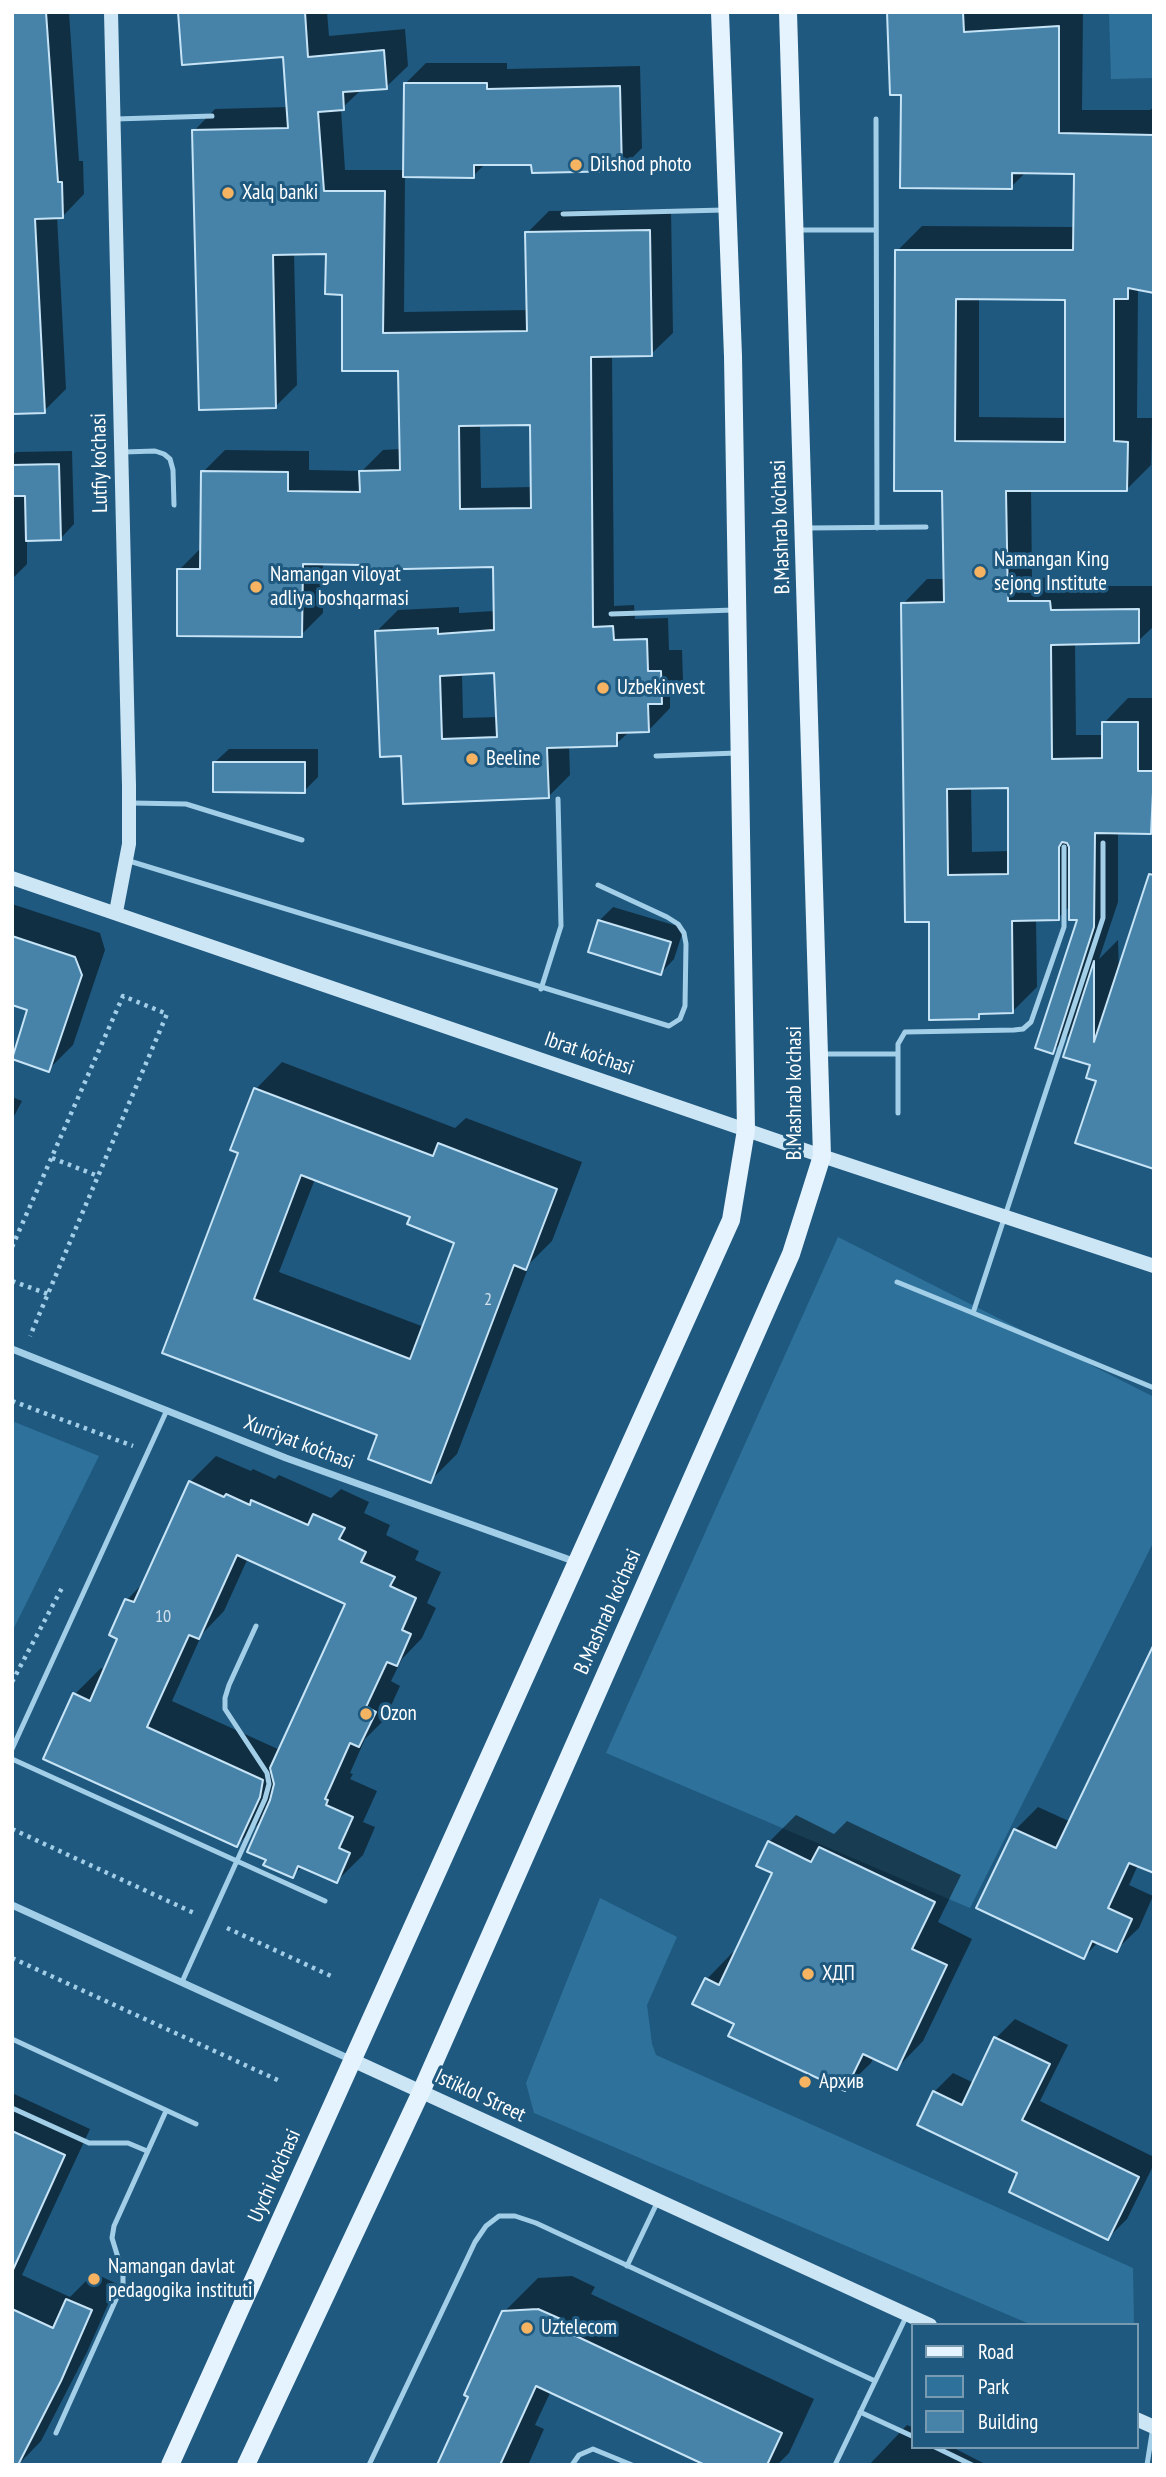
<!DOCTYPE html>
<html>
<head>
<meta charset="utf-8">
<style>
  body { margin:0 }
  #map { position:relative; width:1166px; height:2477px; overflow:hidden; background:#1f597f; font-family:"PT Sans Narrow",sans-serif }
  canvas { display:block }
  .frame { position:absolute; inset:0; border:14px solid #fff; pointer-events:none }
  .legend { position:absolute; left:911px; top:2323px; width:228px; height:126px; box-sizing:border-box; background:#1f597f; border:2px solid #799bb2; margin:0; padding:9px 12px; list-style:none; font-size:21px; color:#fff }
  .legend li { display:flex; align-items:center; gap:14px; height:35px }
  .legend b { width:35px; border:2px solid #799bb2 }
</style>
</head>
<body>
<div id="map">
<canvas width="1166" height="2477"></canvas>
<div class="frame"></div>
<ul class="legend">
<li><b style="height:9px;background:#e5f3fe"></b>Road</li>
<li><b style="height:19px;background:#2e729c"></b>Park</li>
<li><b style="height:19px;background:#4783a9"></b>Building</li>
</ul>
</div>
<script>
const g = document.querySelector('canvas').getContext('2d');
g.lineJoin = 'round';
function fill(path, color) {
  g.fillStyle = color;
  g.fill(path, 'evenodd');
}
function toPath(rows) {
  const path = new Path2D();
  for (const r of rows) {
    path.moveTo(r[0], r[1]);
    for (let i = 2; i < r.length; i += 2) path.lineTo(r[i], r[i + 1]);
  }
  return path;
}
function stroke(path, color, width, dash) {
  g.strokeStyle = color;
  g.lineWidth = width;
  g.lineCap = dash ? 'butt' : 'round';
  g.setLineDash(dash || []);
  g.stroke(path);
}
function drawText(font, color, halo, rows, align = 'center') {
  g.font = font + ' "PT Sans Narrow",sans-serif';
  g.lineWidth = 6;
  g.setLineDash([]);
  g.textBaseline = 'middle';
  g.strokeStyle = halo;
  g.fillStyle = color;
  for (const [text, x, y, turn = 0] of rows) {
    g.save();
    g.translate(x, y);
    g.rotate((+turn || 0) * Math.PI / 180);
    g.textAlign = isNaN(turn) ? turn : align;
    if (halo) g.strokeText(text, 0, 0);
    g.fillText(text, 0, 0);
    g.restore();
  }
}
fill(toPath([
  [1109,12,1154,12,1154,78,1111,79],
  [838,1237,1154,1397,1154,1541,970,1908,606,1753],
  [12,1421,99,1456,12,1632],
  [600,1898,677,1937,647,2005,652,2044,656,2055,1133,2268,1134,2325,1032,2325,534,2113,526,2083]
]), '#2e729c');
fill(toPath([
  [12,12,69,12,79,161,83,161,84,194,63,216,57,216,66,389,44,411],
  [179,12,327,12,329,36,405,29,408,66,386,87,362,89,341,109,345,170,405,170,406,83,426,63,507,63,507,69,640,66,642,148,621,169,486,163,473,176,405,175,404,312,528,310,527,233,549,211,671,209,673,333,651,354,612,355,614,606,634,605,635,619,668,618,669,650,682,650,683,680,670,693,670,708,649,730,630,731,616,744,569,745,570,775,548,797,403,754,377,631,398,610,459,607,459,613,495,611,495,566,323,562,323,613,301,635,179,570,201,548,203,472,225,450,309,451,309,470,362,471,383,450,401,449,400,369,344,293,328,253,294,253,297,385,276,406,194,131,215,109,289,107,285,56],
  [532,423,533,487,481,488,480,424],
  [495,671,498,717,463,718,462,673],
  [889,12,1083,12,1082,110,1150,110,1154,107,1154,292,1138,289,1137,418,1152,418,1151,465,1127,489,1031,489,1032,578,1074,577,1074,586,1154,586,1154,626,1138,641,1075,643,1076,735,1104,735,1104,723,1128,698,1154,698,1154,832,1118,831,1118,902,1099,959,1118,940,1119,972,1154,865,1154,1167,1099,1079,1073,1031,1052,1052,1079,918,1071,905,1058,918,1036,919,1037,987,1012,1012,983,1012,978,1017,930,920,903,604,927,579,945,579,944,489,897,251,922,226,1075,227,1076,172,1027,171,1011,187,903,93],
  [979,297,1067,298,1067,418,979,417],
  [1009,786,1010,851,972,852,971,787],
  [72,451,74,524,61,538,27,539,27,564,12,579,12,456,16,452],
  [229,749,318,749,318,777,304,791,215,762],
  [12,904,100,933,105,950,73,1045,48,1070,29,1009,12,1003],
  [613,907,684,928,674,959,661,973,599,921],
  [282,1062,455,1128,466,1118,582,1162,552,1241,530,1263,457,1454,430,1481,379,1434,164,1352,240,1152,256,1089],
  [315,1179,412,1216,457,1242,424,1327,279,1272],
  [12,1097,22,1101,12,1120],
  [216,1456,251,1471,253,1469,275,1479,279,1475,331,1498,341,1489,369,1502,364,1513,390,1525,386,1535,419,1551,415,1560,441,1572,427,1603,436,1608,422,1638,402,1659,391,1681,400,1686,385,1719,365,1739,350,1773,353,1774,350,1779,377,1791,363,1822,375,1827,363,1855,337,1881,303,1866,292,1876,268,1859,263,1819,237,1845,75,1694,101,1668,105,1670,119,1638,127,1600,145,1581,190,1482],
  [248,1558,347,1603,280,1750,172,1701,202,1634,224,1611],
  [1038,1807,1071,1822,1138,1865,1129,1885,1153,1896,1139,1928,1116,1950,1098,1942,1084,1957,1015,1830],
  [796,1815,834,1834,847,1821,961,1875,938,1922,972,1939,923,2041,897,2068,874,2057,871,2063,844,2089,736,2023,707,1979,733,1952,736,1954,775,1873,769,1842],
  [1015,2019,1068,2045,1040,2101,1154,2157,1154,2164,1127,2219,1108,2238,1020,2172,934,2092,953,2073,974,2083,996,2038],
  [12,2093,90,2129,22,2275,70,2297,94,2273,117,2284,87,2352,41,2441,18,2465,12,2369],
  [572,2276,595,2287,591,2294,814,2399,789,2453,777,2465,709,2465,551,2391,535,2425,544,2429,528,2465,439,2465,470,2396,504,2312,538,2278],
  [907,2425,912,2427,912,2447,952,2447,987,2465,869,2465]
]), '#0007');
const building = toPath([
  [12,12,46,12,58,182,62,182,63,218,35,219,45,413,12,414,12,12],
  [178,12,305,12,308,57,384,50,387,89,343,92,344,110,318,112,324,191,385,191,383,333,527,331,525,232,650,230,652,356,591,357,593,627,613,626,614,640,647,639,648,671,661,671,662,704,648,704,649,732,617,733,617,746,547,748,549,798,403,804,401,756,380,757,375,631,438,628,438,634,494,630,493,567,361,570,361,565,303,564,302,637,177,636,177,569,200,569,201,471,288,472,288,491,360,492,359,471,400,470,398,371,342,371,342,295,325,294,326,254,273,255,276,408,199,410,192,130,288,128,283,57,182,65,178,12],
  [530,425,531,508,460,509,459,426,530,425],
  [494,673,497,737,442,739,440,676,494,673],
  [887,12,963,12,964,32,1059,26,1059,133,1154,135,1154,293,1128,288,1128,299,1114,299,1114,441,1128,442,1127,491,1006,491,1008,601,1050,601,1051,610,1139,609,1139,643,1051,645,1052,759,1102,758,1102,722,1138,722,1138,771,1154,771,1151,834,1095,833,1094,927,1053,1054,1035,1048,1077,920,1069,920,1069,847,1067,843,1062,842,1059,847,1059,920,1012,921,1013,1013,979,1014,979,1019,929,1020,929,922,905,922,901,603,944,602,942,491,894,491,895,250,1073,250,1074,174,1012,173,1012,189,900,188,901,95,890,95,887,12],
  [956,299,1065,300,1065,442,955,441,956,299],
  [1008,788,1008,874,948,875,947,789,1008,788],
  [404,83,487,83,487,89,620,86,622,171,532,173,531,165,474,165,474,178,403,177,404,83],
  [59,464,61,540,26,541,25,496,12,496,12,465,59,464],
  [213,762,305,762,305,793,213,792,213,762],
  [1149,874,1154,875,1154,1169,1075,1143,1096,1081,1086,1078,1090,1065,1063,1057,1094,961,1094,1042,1149,874],
  [598,920,671,942,661,975,588,952,598,920],
  [12,936,75,957,82,975,49,1072,12,1059,27,1010,12,1005,12,936],
  [254,1088,433,1156,438,1143,557,1189,526,1270,514,1265,431,1483,368,1459,377,1435,162,1353,238,1153,230,1150,254,1088],
  [301,1175,410,1217,407,1224,454,1243,410,1359,254,1299,301,1175],
  [189,1481,224,1497,226,1494,250,1505,251,1500,308,1525,313,1514,345,1528,339,1539,366,1552,361,1562,395,1577,390,1586,416,1598,402,1630,411,1634,397,1666,387,1662,366,1707,376,1712,359,1747,350,1743,325,1799,328,1800,326,1805,353,1817,339,1848,350,1853,337,1883,298,1866,293,1878,263,1865,266,1860,247,1852,270,1800,274,1784,270,1768,345,1604,237,1555,199,1639,189,1635,147,1727,263,1780,260,1797,237,1847,43,1759,73,1693,90,1701,117,1639,109,1635,125,1599,134,1602,189,1481],
  [1154,1644,1154,1873,1129,1863,1108,1908,1132,1919,1117,1952,1092,1941,1084,1959,976,1908,1014,1829,1056,1848,1154,1644],
  [768,1841,811,1862,819,1847,935,1902,912,1949,947,1965,897,2070,863,2054,845,2091,728,2036,734,2024,692,2004,705,1978,719,1985,772,1873,756,1866,768,1841],
  [994,2037,1050,2064,1022,2120,1139,2177,1108,2240,1009,2192,1017,2173,917,2125,933,2091,962,2105,994,2037],
  [12,2131,65,2155,12,2272,12,2131],
  [66,2299,92,2310,61,2381,18,2465,12,2465,12,2309,53,2328,66,2299],
  [538,2309,563,2320,559,2328,782,2433,767,2465,705,2465,536,2386,500,2465,437,2465,468,2397,464,2395,502,2311,538,2309]
]);
fill(building, '#4783a9');
stroke(building, '#c7e4f6', 2);
stroke(toPath([
  [52,1158,98,1176],
  [12,1247,123,996,167,1014,30,1336],
  [12,1281,48,1294],
  [12,1401,133,1446],
  [12,1682,63,1586],
  [12,1829,194,1913],
  [227,1928,331,1976],
  [12,1958,282,2082]
]), '#a3cee8', 4.5, [3.5, 5]);
stroke(toPath([
  [116,119,212,116],
  [876,119,877,528],
  [563,214,724,210],
  [799,230,876,230],
  [124,452,155,451,164,454,170,459,173,470,174,505],
  [807,528,926,527],
  [611,614,734,610],
  [656,756,737,753],
  [132,803,186,804,302,840],
  [126,860,669,1026,680,1019,685,1006,686,944,684,933,678,924,667,917,598,885],
  [541,989,561,926,558,799],
  [822,1054,898,1054,898,1113],
  [898,1054,898,1044,905,1032,1014,1030,1023,1029,1031,1022,1064,927,1064,847],
  [897,1282,973,1313,1103,918,1103,843],
  [973,1313,1154,1388],
  [12,1749,167,1410],
  [12,1759,325,1901],
  [182,1982,265,1799,269,1784,267,1773,225,1709,225,1698,229,1685,256,1626],
  [12,2039,196,2124],
  [12,2108,89,2143,128,2143,147,2151],
  [627,2266,657,2203],
  [860,2412,912,2436],
  [56,2433,123,2284,123,2274,112,2238,114,2226,166,2111],
  [935,2447,972,2465],
  [369,2465,475,2242,486,2226,499,2216,515,2216,536,2223,875,2381],
  [572,2465,579,2455,593,2449,632,2465],
  [835,2465,906,2317],
  [1147,2465,1153,2427]
]), '#a3cee8', 5);
stroke(toPath([
  [12,1349,286,1458,576,1562],
  [12,1905,352,2060]
]), '#a3cee8', 7);
stroke(toPath([
  [111,12,129,786,129,844,116,912],
  [12,878,822,1156,1154,1266],
  [352,2060,930,2325],
  [1136,2419,1154,2427]
]), '#cde6f6', 14);
stroke(toPath([
  [170,2465,731,1220,746,1130,733,356,720,12],
  [246,2465,421,2092,791,1254,822,1156,788,12]
]), '#e5f3fe', 18);
for (const [x, y, r, color] of [
  [576,165,7,"#f6b362"],
  [228,193,7,"#f6b362"],
  [980,572,7,"#f6b362"],
  [256,587,7,"#f6b362"],
  [603,688,7,"#f6b362"],
  [472,759,7,"#f6b362"],
  [366,1714,7,"#f6b362"],
  [808,1974,7,"#f6b362"],
  [805,2082,7,"#f6b362"],
  [94,2279,7,"#f6b362"],
  [527,2328,7,"#f6b362"]
]) {
  const dot = new Path2D();
  dot.arc(x, y, r, 0, 2 * Math.PI);
  g.fillStyle = color;
  g.fill(dot);
  stroke(dot, '#1f597f', 2.5);
}
drawText('18px', '#d1e0ea', null, [
  ["2",488,1300],
  ["10",163,1617]
]);
drawText('21px', '#fff', '#1f597f', [
  ["Dilshod photo",590,165],
  ["Xalq banki",242,193],
  ["Namangan King",994,560],
  ["sejong Institute",994,584],
  ["Namangan viloyat",270,575],
  ["adliya boshqarmasi",270,599],
  ["Uzbekinvest",617,688],
  ["Beeline",486,759],
  ["Ozon",380,1714],
  ["ХДП",822,1974],
  ["Архив",819,2082],
  ["Namangan davlat",108,2267],
  ["pedagogika instituti",108,2291],
  ["Uztelecom",541,2328]
], 'left');
drawText('21px', '#fff', '#1f597f', [
  ["Lutfiy ko'chasi",100,463,-91],
  ["B.Mashrab ko'chasi",781,527,-92],
  ["Ibrat ko'chasi",589,1054,19],
  ["B.Mashrab ko'chasi",795,1093,-90],
  ["Xurriyat ko‘chasi",299,1443,21],
  ["B.Mashrab ko'chasi",608,1612,-66],
  ["Istiklol Street",480,2096,25],
  ["Uychi ko’chasi",275,2176,-66]
]);
</script>
</body>
</html>
